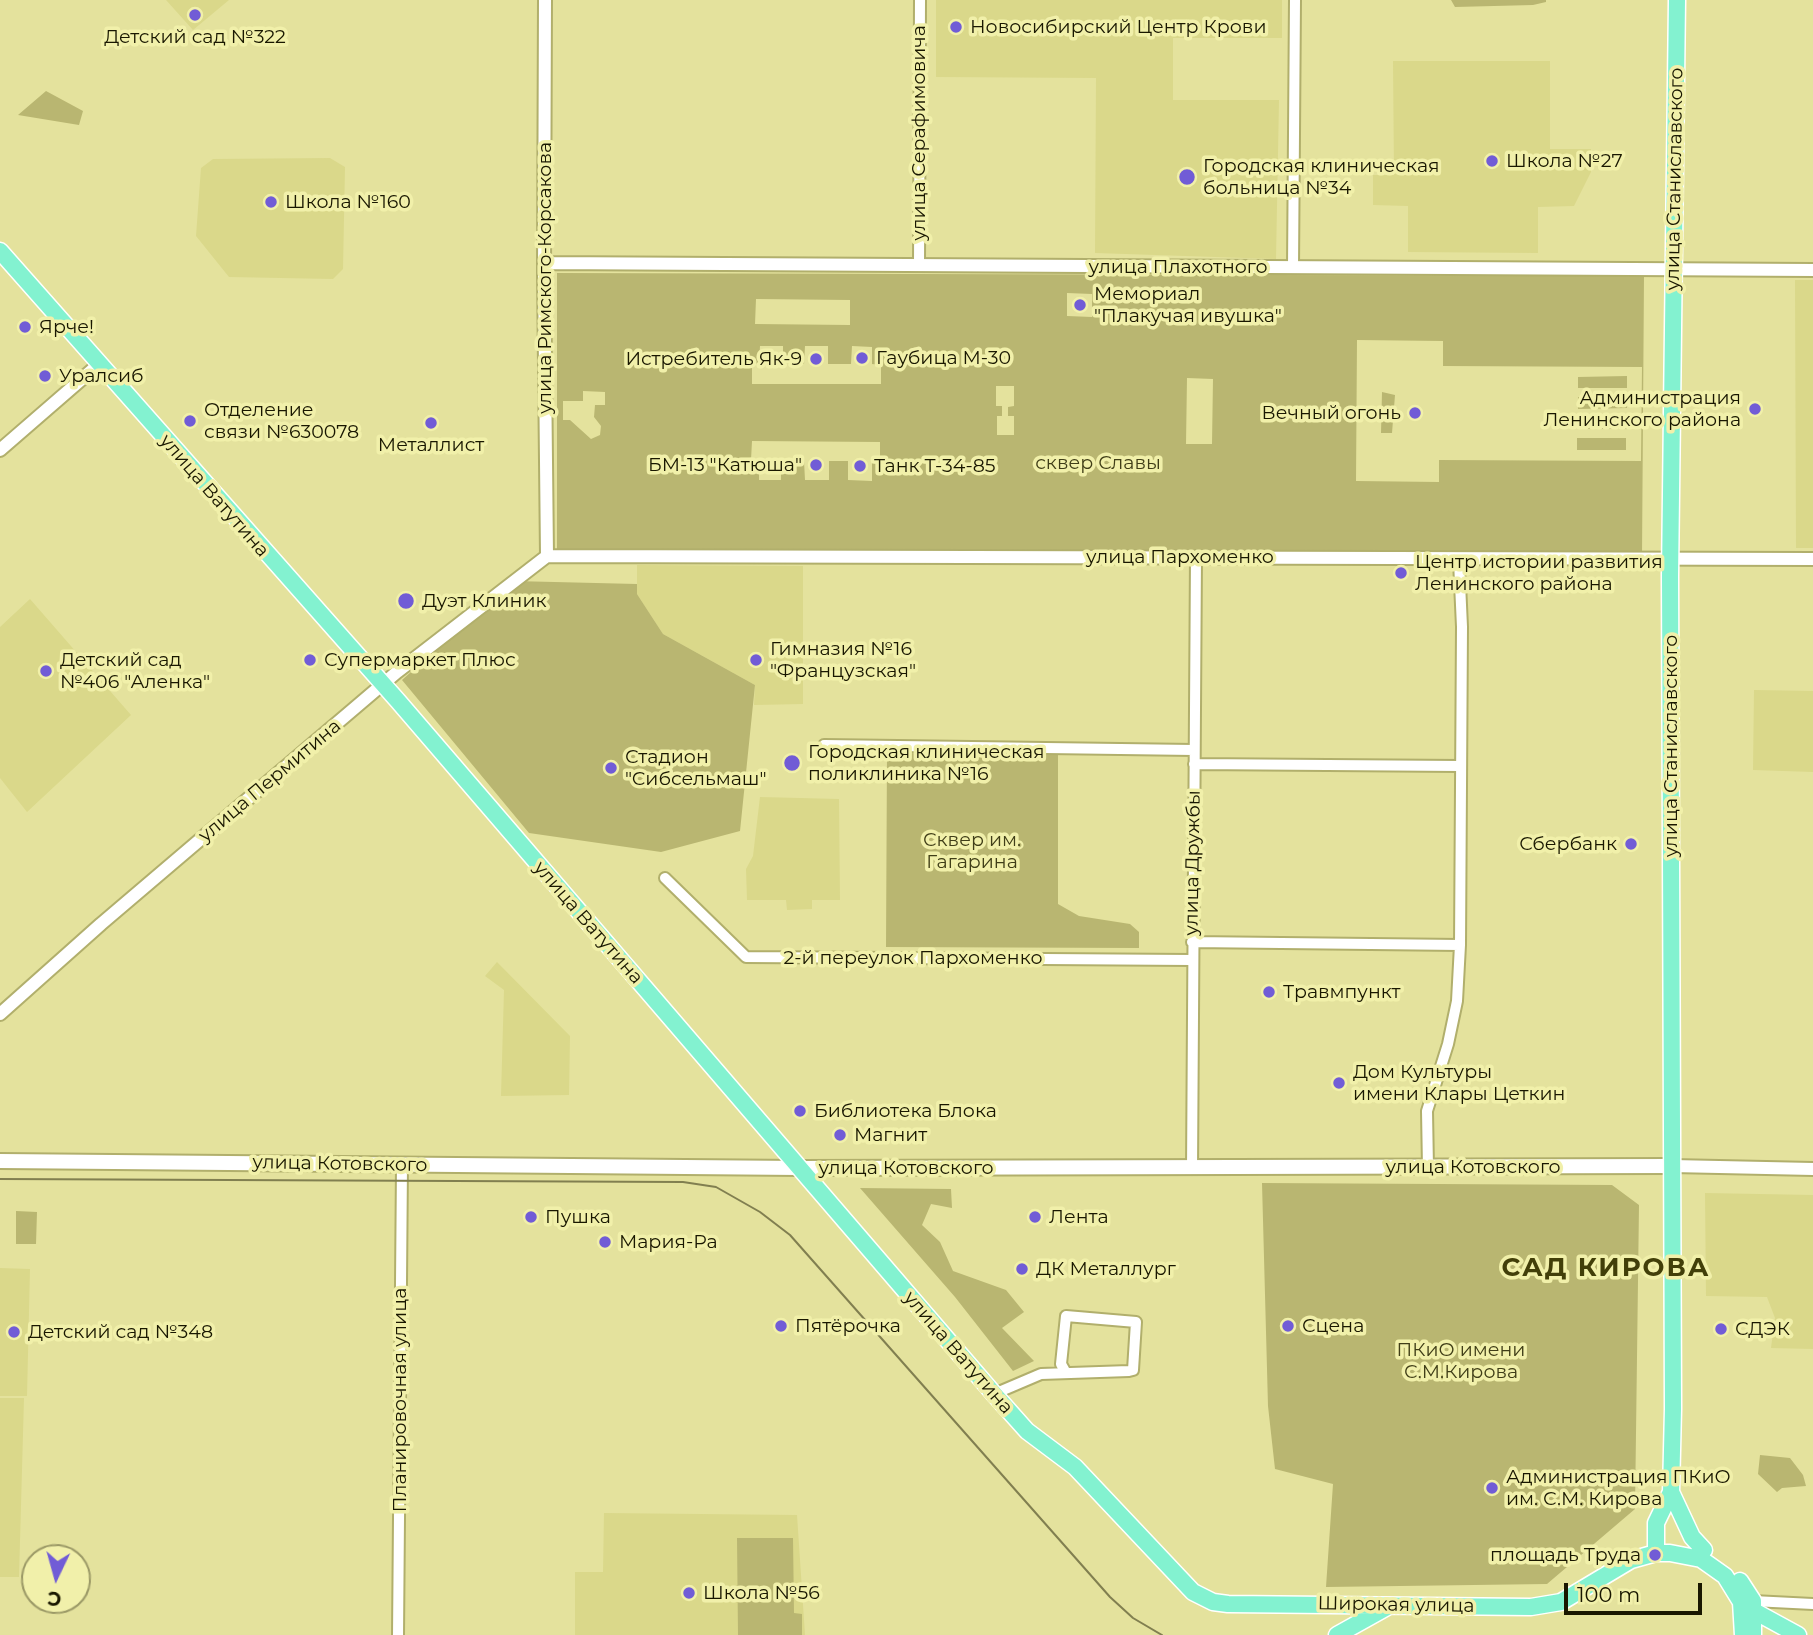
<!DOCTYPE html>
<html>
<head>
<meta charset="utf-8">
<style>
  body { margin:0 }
  #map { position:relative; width:1813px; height:1635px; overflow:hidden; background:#e4e29d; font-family:Montserrat,sans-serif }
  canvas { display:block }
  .north { position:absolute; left:21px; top:1544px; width:70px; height:70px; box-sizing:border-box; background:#f1f0aa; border:2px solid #9b9966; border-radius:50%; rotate:185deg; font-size:19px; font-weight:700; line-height:28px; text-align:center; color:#191700 }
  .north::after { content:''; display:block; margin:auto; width:24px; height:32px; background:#715cd6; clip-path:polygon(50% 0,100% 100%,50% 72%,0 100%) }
  .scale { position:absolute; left:1564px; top:1583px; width:138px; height:32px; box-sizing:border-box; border:4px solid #191700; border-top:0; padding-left:9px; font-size:21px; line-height:24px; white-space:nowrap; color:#191700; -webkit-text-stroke:5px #f1f0aa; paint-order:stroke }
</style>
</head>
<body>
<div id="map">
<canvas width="1813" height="1635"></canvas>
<div class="north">С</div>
<div class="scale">100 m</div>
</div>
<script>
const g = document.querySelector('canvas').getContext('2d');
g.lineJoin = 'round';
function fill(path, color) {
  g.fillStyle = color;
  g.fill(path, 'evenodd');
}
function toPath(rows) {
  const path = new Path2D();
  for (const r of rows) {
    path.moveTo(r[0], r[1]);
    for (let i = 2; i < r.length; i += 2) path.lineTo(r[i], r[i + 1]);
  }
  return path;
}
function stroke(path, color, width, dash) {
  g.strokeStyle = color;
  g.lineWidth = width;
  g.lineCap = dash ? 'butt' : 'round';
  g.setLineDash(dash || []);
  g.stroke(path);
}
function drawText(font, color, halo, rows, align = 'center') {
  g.font = font + ' Montserrat,sans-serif';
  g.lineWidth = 7;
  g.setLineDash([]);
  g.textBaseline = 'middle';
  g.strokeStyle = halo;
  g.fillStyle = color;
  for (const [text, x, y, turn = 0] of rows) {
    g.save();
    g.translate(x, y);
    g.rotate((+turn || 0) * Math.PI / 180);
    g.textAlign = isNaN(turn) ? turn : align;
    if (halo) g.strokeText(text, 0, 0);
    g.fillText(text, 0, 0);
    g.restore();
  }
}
fill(toPath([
  [166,0,229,0,193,30],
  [936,0,1282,0,1282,38,1173,38,1173,100,1279,100,1276,259,1095,253,1096,78,936,77],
  [1393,61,1550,61,1550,149,1591,149,1591,172,1574,206,1538,207,1538,253,1408,252,1408,206,1373,205,1373,175,1394,175],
  [330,158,345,167,343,269,333,279,229,277,196,236,201,168,213,159],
  [1795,280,1813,280,1813,548,1796,548],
  [637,565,803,566,803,704,754,705,755,685,663,634,637,594],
  [30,599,131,715,27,812,0,778,0,627],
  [1754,690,1813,691,1813,772,1753,770],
  [760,797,839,799,840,900,812,900,812,909,787,910,786,900,747,900,746,869,753,856],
  [497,962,570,1036,569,1095,501,1096,504,990,485,976],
  [1705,1193,1813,1195,1813,1349,1771,1348,1775,1318,1767,1297,1706,1296],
  [0,1268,30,1269,27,1396,0,1396],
  [0,1398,24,1398,19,1577,0,1577],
  [604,1513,797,1515,805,1635,575,1635,575,1572,603,1572]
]), '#dad88a');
fill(toPath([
  [1451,0,1546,0,1546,2,1533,5,1455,7],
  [46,91,83,111,79,125,18,115],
  [557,273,1644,276,1642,555,1219,551,557,551],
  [1067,293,1092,294,1092,317,1067,316],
  [756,299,850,300,850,325,755,324],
  [1357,340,1443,341,1443,366,1642,367,1641,461,1439,460,1439,482,1356,481],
  [760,346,783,346,783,364,804,364,805,346,828,346,828,364,851,364,852,346,872,347,872,364,881,365,881,384,752,384,752,364,759,363],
  [1187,378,1213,379,1212,444,1186,444],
  [996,386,1014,386,1014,406,1008,407,1008,416,1014,416,1014,435,997,435,997,416,1002,416,1002,406,996,406],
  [583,391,605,392,605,405,595,405,594,417,601,426,600,435,591,439,570,420,563,420,563,401,583,401],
  [752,441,880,442,880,461,872,462,872,481,848,480,848,461,829,461,829,480,805,480,804,461,781,461,781,480,759,480,759,461,751,460],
  [1627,376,1627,388,1578,388,1578,377],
  [1382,392,1395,395,1392,433,1381,433],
  [1578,397,1627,397,1627,408,1578,409],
  [1577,417,1627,417,1627,429,1578,429],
  [1577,438,1626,438,1626,450,1577,450],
  [513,581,637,584,637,594,663,634,755,685,740,831,661,852,529,833,402,680],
  [887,753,1058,754,1058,904,1079,916,1130,924,1139,932,1139,948,886,947],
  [1262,1183,1612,1185,1639,1205,1635,1509,1547,1584,1326,1587,1333,1484,1275,1469,1268,1406],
  [860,1188,951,1189,952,1208,931,1204,922,1225,940,1242,953,1271,1006,1290,1024,1312,1002,1328,1034,1361,1013,1371,955,1297],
  [16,1211,37,1212,36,1244,16,1244],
  [1760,1455,1790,1458,1803,1475,1806,1486,1782,1488,1777,1492,1758,1474],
  [737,1538,793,1538,794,1613,802,1614,802,1635,738,1635]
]), '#b9b671');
const minor = toPath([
  [919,265,920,0],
  [1293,267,1295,0],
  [824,745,1194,750],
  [1194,764,1460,766],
  [665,878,746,957,1192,960],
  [1192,942,1460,945],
  [1428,1168,1427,1111,1448,1044,1457,1001,1460,945,1462,627,1459,561],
  [1192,1169,1196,556],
  [994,1394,1041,1374,1129,1371,1133,1370,1136,1322,1066,1316,1061,1364,1066,1373],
  [1753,1601,1813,1604],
  [398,1635,402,1165]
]);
const tertiary = toPath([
  [545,0,544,271,547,556],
  [544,263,1813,270],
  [0,450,98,365],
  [547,556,1813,559],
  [0,1014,101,924,397,672,547,556],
  [1672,1166,1813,1169]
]);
const secondary = toPath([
  [0,1161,799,1168,1672,1166]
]);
const primary = toPath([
  [0,251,398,701,994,1394,1027,1431,1075,1467,1193,1592,1213,1602,1228,1604,1531,1607,1561,1602,1631,1560,1656,1553,1670,1553,1701,1559,1725,1576,1741,1602,1743,1635],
  [1671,1492,1692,1537,1704,1550],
  [1656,1553,1656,1523,1671,1492,1673,1409,1670,576,1677,0],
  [1740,1581,1753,1601,1753,1635],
  [1754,1611,1798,1635],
  [1337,1635,1389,1606]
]);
stroke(minor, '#b1af6c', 14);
stroke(tertiary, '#b1af6c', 16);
stroke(secondary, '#b1af6c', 18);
stroke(primary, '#fff', 19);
stroke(minor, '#fff', 10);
stroke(tertiary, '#fff', 12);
stroke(secondary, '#fff', 14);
stroke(primary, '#83f2d0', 16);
stroke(toPath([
  [0,1179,683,1182,716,1187,760,1212,790,1235,1110,1597,1133,1618,1162,1635]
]), '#817f50', 2);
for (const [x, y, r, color] of [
  [195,15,7,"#715cd6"],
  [956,27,7,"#715cd6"],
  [1492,161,7,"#715cd6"],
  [1187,177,9,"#715cd6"],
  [271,202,7,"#715cd6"],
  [1080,305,7,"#715cd6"],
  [25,327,7,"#715cd6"],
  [862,358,7,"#715cd6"],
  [816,359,7,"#715cd6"],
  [45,376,7,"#715cd6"],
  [1755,409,7,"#715cd6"],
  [1415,413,7,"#715cd6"],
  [190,421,7,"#715cd6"],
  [431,423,7,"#715cd6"],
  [816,465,7,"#715cd6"],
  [860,466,7,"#715cd6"],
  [1401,573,7,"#715cd6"],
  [406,601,9,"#715cd6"],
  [310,660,7,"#715cd6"],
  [756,660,7,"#715cd6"],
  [46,671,7,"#715cd6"],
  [792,763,9,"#715cd6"],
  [611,768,7,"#715cd6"],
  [1631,844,7,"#715cd6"],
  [1269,992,7,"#715cd6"],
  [1339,1083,7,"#715cd6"],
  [800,1111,7,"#715cd6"],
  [840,1135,7,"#715cd6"],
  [531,1217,7,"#715cd6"],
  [1035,1217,7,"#715cd6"],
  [605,1242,7,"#715cd6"],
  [1022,1269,7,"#715cd6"],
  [781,1326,7,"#715cd6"],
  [1288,1326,7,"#715cd6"],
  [1721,1329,7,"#715cd6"],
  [14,1332,7,"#715cd6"],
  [1492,1488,7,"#715cd6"],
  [1655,1555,7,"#715cd6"],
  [689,1593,7,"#715cd6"]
]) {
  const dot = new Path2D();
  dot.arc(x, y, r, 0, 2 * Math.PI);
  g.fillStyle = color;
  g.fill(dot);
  stroke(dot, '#f1f0aa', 2.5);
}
drawText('19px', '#191700', '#f1f0aa', [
  ["Новосибирский Центр Крови",970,27],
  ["Детский сад №322",195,37,"center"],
  ["Школа №27",1506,161],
  ["Городская клиническая",1203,166],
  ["больница №34",1203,188],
  ["Школа №160",285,202],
  ["Мемориал",1094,294],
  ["\"Плакучая ивушка\"",1094,316],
  ["Ярче!",39,327],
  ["Гаубица М-30",876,358],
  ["Истребитель Як-9",802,359,"right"],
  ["Уралсиб",59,376],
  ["Администрация",1741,398,"right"],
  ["Ленинского района",1741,420,"right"],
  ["Отделение",204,410],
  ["связи №630078",204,432],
  ["Вечный огонь",1401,413,"right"],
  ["Металлист",431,445,"center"],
  ["БМ-13 \"Катюша\"",802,465,"right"],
  ["Танк Т-34-85",874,466],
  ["Центр истории развития",1415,562],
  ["Ленинского района",1415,584],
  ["Дуэт Клиник",422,601],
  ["Гимназия №16",770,649],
  ["\"Французская\"",770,671],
  ["Детский сад",60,660],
  ["№406 \"Аленка\"",60,682],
  ["Супермаркет Плюс",324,660],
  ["Городская клиническая",808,752],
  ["поликлиника №16",808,774],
  ["Стадион",625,757],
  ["\"Сибсельмаш\"",625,779],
  ["Сбербанк",1617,844,"right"],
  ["Травмпункт",1283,992],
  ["Дом Культуры",1353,1072],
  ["имени Клары Цеткин",1353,1094],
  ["Библиотека Блока",814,1111],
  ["Магнит",854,1135],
  ["Пушка",545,1217],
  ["Лента",1049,1217],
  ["Мария-Ра",619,1242],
  ["ДК Металлург",1036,1269],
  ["Пятёрочка",795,1326],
  ["Сцена",1302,1326],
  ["СДЭК",1735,1329],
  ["Детский сад №348",28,1332],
  ["Администрация ПКиО",1506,1477],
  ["им. С.М. Кирова",1506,1499],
  ["площадь Труда",1641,1555,"right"],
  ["Школа №56",703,1593]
], 'left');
drawText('19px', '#191700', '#f1f0aa', [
  ["улица Серафимовича",919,133,-90],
  ["улица Станиславского",1675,179,-89],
  ["улица Плахотного",1178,267],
  ["улица Римского-Корсакова",545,278,-90],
  ["улица Ватутина",214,496,49],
  ["улица Пархоменко",1180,557],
  ["улица Станиславского",1671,746,-90],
  ["улица Пермитина",270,781,-40],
  ["улица Дружбы",1193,863,-89],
  ["улица Ватутина",588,923,49],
  ["2-й переулок Пархоменко",913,958],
  ["улица Котовского",340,1164,1],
  ["улица Котовского",1473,1167],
  ["улица Котовского",906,1168],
  ["улица Ватутина",958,1353,49],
  ["Планировочная улица",400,1400,-90],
  ["Широкая улица",1396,1605,1]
]);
drawText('19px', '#403e18', '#f1f0aa', [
  ["сквер Славы",1098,463],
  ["Сквер им.",972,840],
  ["Гагарина",972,862],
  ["ПКиО имени",1461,1350],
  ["С.М.Кирова",1461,1372]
]);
g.letterSpacing = '2px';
drawText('bold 26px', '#423f09', '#f1f0aa', [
  ["САД КИРОВА",1606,1268]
]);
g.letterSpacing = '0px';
</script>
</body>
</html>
